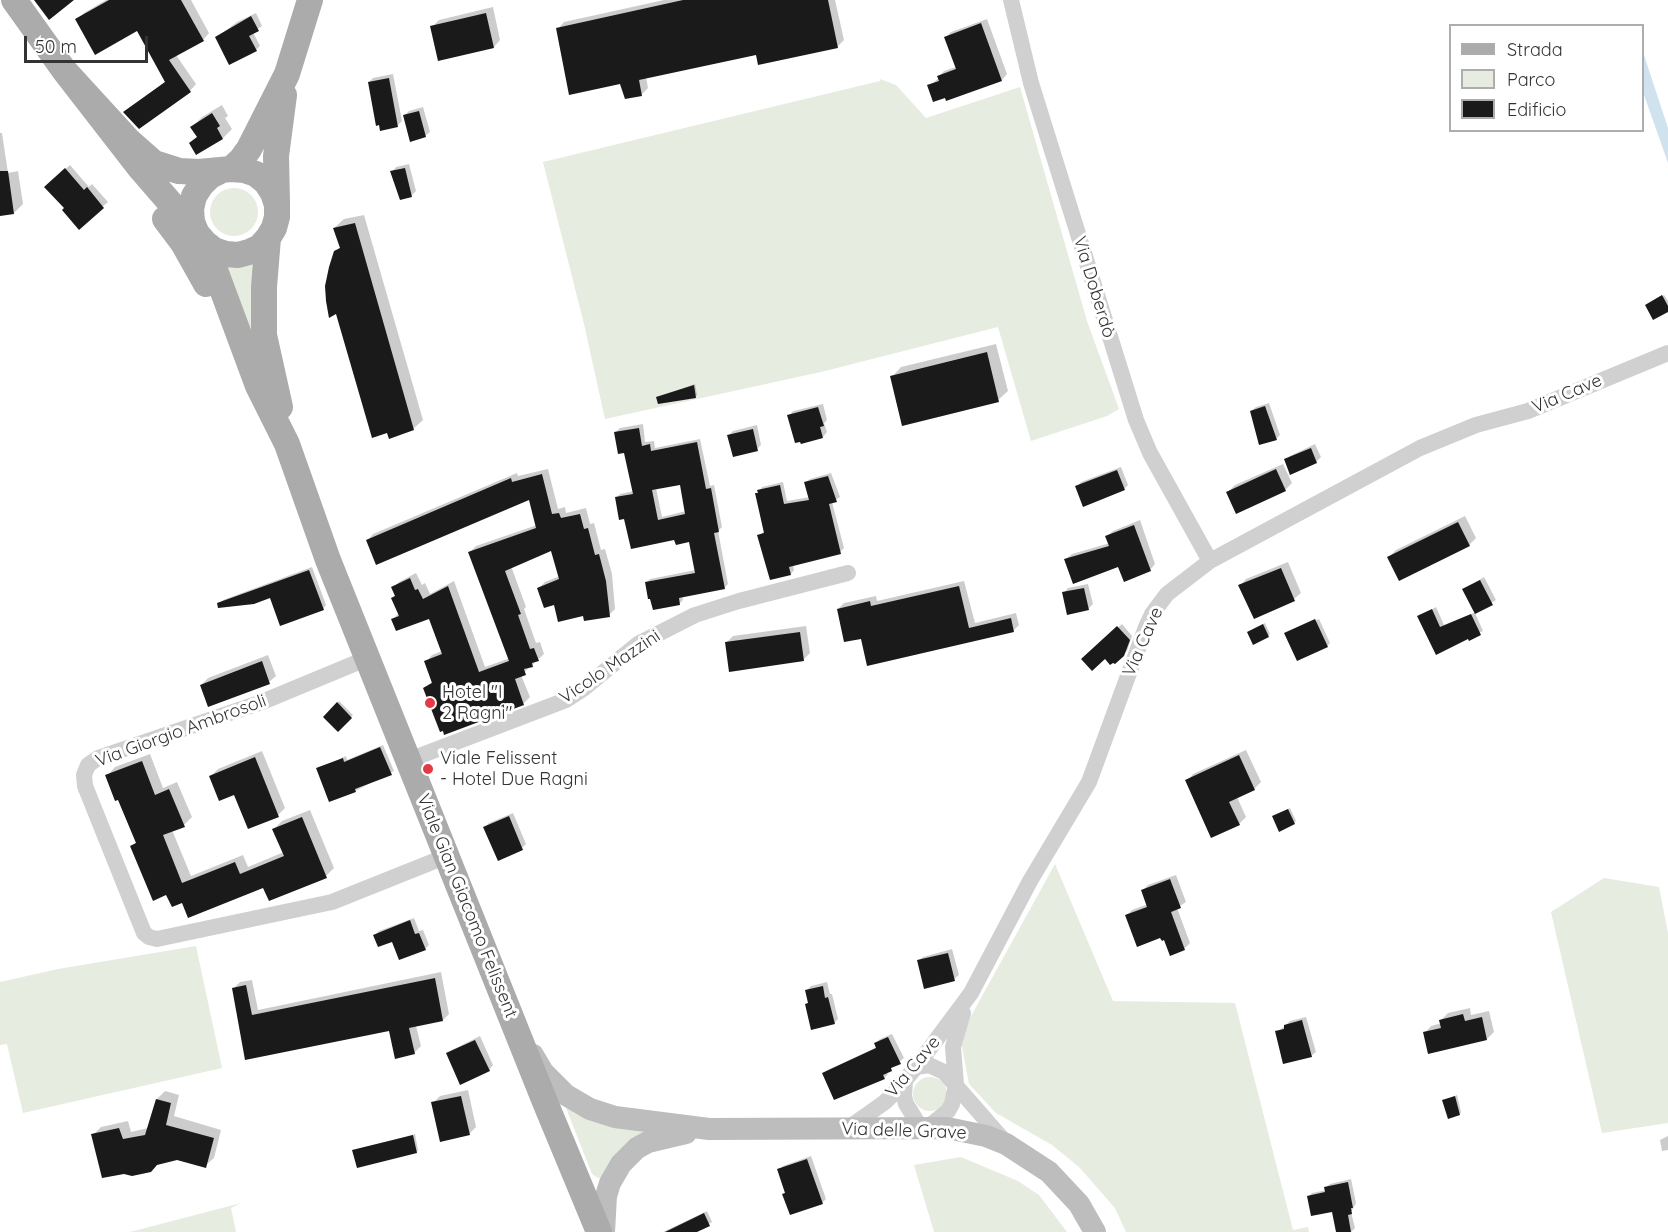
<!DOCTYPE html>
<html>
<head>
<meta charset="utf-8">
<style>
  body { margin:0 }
  #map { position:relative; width:1668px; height:1232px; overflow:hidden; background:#fff; font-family:Quicksand,sans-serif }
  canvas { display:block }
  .legend { position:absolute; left:1449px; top:24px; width:195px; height:108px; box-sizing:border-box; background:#fff; border:2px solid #adadad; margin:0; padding:8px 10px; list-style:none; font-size:18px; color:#333 }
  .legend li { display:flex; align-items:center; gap:12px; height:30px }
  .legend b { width:30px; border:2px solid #adadad }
  .scale { position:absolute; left:24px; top:36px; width:124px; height:27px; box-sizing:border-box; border:3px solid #333; border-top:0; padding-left:8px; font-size:18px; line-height:21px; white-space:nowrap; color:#333; -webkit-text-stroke:4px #fff; paint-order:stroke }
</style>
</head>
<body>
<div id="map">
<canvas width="1668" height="1232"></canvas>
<ul class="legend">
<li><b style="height:8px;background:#ababab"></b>Strada</li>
<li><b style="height:16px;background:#e6ecdf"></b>Parco</li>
<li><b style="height:16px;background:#1a1a1a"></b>Edificio</li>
</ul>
<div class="scale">50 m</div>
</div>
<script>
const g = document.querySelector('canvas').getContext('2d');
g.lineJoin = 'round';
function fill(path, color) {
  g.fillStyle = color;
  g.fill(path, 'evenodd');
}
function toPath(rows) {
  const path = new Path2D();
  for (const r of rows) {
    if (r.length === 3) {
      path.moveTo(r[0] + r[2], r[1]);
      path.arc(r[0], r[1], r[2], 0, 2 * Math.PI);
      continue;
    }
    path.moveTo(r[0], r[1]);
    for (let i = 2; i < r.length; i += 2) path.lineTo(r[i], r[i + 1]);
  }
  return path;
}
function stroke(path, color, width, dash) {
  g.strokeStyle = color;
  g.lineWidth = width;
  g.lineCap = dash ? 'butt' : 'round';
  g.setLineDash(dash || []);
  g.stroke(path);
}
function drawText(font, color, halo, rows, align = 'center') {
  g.font = font + ' Quicksand,sans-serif';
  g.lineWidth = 6;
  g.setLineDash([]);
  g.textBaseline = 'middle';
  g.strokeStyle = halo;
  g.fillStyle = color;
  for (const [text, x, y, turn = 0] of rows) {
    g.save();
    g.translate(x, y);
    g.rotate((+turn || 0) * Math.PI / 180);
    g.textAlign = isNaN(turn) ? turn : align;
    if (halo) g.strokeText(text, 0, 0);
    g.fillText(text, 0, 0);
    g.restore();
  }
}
fill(toPath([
  [880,79,896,85,926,118,1020,87,1087,321,1119,409,1107,416,1031,441,998,327,821,372,605,419,584,324,543,162,880,81],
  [234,212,24],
  [255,263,253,341,226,267,240,267],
  [1055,864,1113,1001,1235,1003,1293,1230,1308,1227,1309,1232,1126,1232,1115,1208,1079,1167,1052,1145,996,1113,969,1084,960,1036],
  [1604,878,1659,887,1668,933,1668,1123,1602,1133,1551,912],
  [196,946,222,1068,23,1113,7,1044,0,1045,0,982,58,969],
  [930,1094,17],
  [566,1108,643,1132,643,1134,602,1177,598,1178,592,1174],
  [961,1157,1018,1181,1039,1195,1067,1232,934,1232,914,1165],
  [241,1203,231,1208,236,1232,130,1232]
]), '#e6ecdf');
fill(toPath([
  [1642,49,1668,128,1668,163,1643,92]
]), '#cfe2ee');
fill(toPath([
  [106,0,191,0,209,33,203,40,176,55,196,84,190,91,125,112,166,81,137,29,77,20,84,13],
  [664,0,835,0,844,40,837,47,757,53,646,77,648,88,641,95,621,82,558,29,564,22],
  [493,7,500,40,494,47,432,27,439,20],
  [256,13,262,26,253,32,260,46,256,50,217,37,237,22],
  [987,19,1007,74,1002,80,947,99,929,86,939,78,939,76,944,71,956,67,946,37,951,32],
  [393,74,402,121,398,125,369,82,373,78],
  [222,105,228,116,225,118,232,129,223,138,197,153,190,143,198,136,192,127,202,117],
  [423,107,430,132,425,136,404,116,409,111],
  [0,133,2,133,8,173,18,171,23,204,14,213,0,215],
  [409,164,416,191,411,196,392,172,396,167],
  [70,165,89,187,92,184,108,202,79,227,50,183],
  [364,215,423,420,413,429,337,312,335,252,341,247,334,228,344,219],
  [1664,295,1668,301,1668,310,1649,303],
  [996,344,1008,391,998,400,892,377,901,367],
  [695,384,697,395,695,397,658,397],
  [1269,403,1280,435,1276,439,1251,411,1256,407],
  [823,404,827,420,824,423,827,432,823,437,789,416,793,411],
  [643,424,645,442,654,441,655,448,700,439,710,486,714,485,722,527,718,531,728,584,724,588,682,596,683,600,679,604,646,583,650,579,696,570,690,540,675,538,625,517,616,498,620,494,634,491,625,451,616,432,620,428],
  [681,483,686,511,662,517,656,488],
  [757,425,761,445,757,449,729,435,733,431],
  [1315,444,1321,457,1316,462,1286,460,1290,456],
  [1283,464,1292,483,1285,490,1228,492,1235,485],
  [1121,467,1128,485,1124,489,1077,487,1081,482],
  [548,469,558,509,565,507,566,513,586,508,590,524,594,523,601,550,605,549,612,574,615,609,609,615,585,614,555,604,539,588,545,582,560,576,552,549,511,566,526,607,524,609,536,643,540,642,544,654,521,675,530,697,524,703,445,733,424,688,433,681,426,662,432,655,442,651,430,617,393,619,400,612,393,598,396,595,393,588,399,582,416,573,422,585,425,583,430,594,454,581,485,667,510,658,470,552,476,546,537,525,530,497,367,541,373,534,517,473,518,476],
  [831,473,840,497,832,502,844,548,840,552,793,564,794,570,791,574,759,535,765,531,757,494,762,487,783,482,787,501,810,497,806,482,810,479],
  [1465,516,1476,538,1469,545,1389,557,1396,550],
  [1140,520,1155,564,1150,570,1066,559,1072,554,1110,543,1107,536,1113,531],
  [1288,562,1301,593,1294,599,1255,617,1240,586,1246,579],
  [312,567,326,605,323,609,271,597,219,604,223,600],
  [1484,577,1496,600,1475,613,1483,631,1436,653,1419,617,1436,607,1444,625,1476,612,1464,589],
  [964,581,975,623,1016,613,1019,625,1013,631,862,637,838,609,844,603,876,596,877,601],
  [1088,584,1093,604,1088,609,1064,593,1068,588],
  [1319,619,1330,643,1327,646,1288,633],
  [1265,623,1270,634,1268,636,1249,632],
  [1122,624,1132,636,1127,651,1115,662,1105,657,1083,659],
  [806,626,810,653,803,660,726,643,733,636],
  [268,655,276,676,269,682,201,685,208,678],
  [339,701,353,715,338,730,325,717],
  [383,745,394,771,355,791,318,769,346,756,347,760],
  [1246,750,1261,782,1254,789,1237,797,1246,817,1239,824,1187,781,1193,774],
  [262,751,285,808,278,815,249,827,235,793,211,776,218,769],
  [150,754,163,788,177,782,192,817,184,825,172,830,191,876,243,855,248,867,284,852,274,829,282,821,310,810,334,868,326,876,183,901,167,893,132,846,137,842,119,798,107,776,115,767],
  [1290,808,1296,821,1294,823,1275,815],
  [513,813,526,844,522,848,485,827,489,823],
  [1176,875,1186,902,1177,908,1190,943,1185,948,1171,954,1165,939,1126,916,1132,910,1148,904,1142,891,1148,885],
  [414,918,419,931,423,930,429,945,425,949,375,935,379,931],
  [952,949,959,975,954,979,918,961,923,957],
  [441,972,449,1014,443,1020,416,1026,421,1046,414,1053,390,1029,246,1058,233,989,240,982,252,980,258,1010],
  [827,982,830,994,832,994,838,1019,834,1023,807,1004,809,1001,807,990,811,986],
  [1470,1008,1471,1015,1489,1011,1494,1032,1487,1039,1425,1033,1431,1026,1442,1023,1441,1020,1448,1013],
  [1306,1017,1316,1052,1311,1056,1277,1032,1285,1026,1290,1021],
  [892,1034,904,1058,886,1072,888,1074,884,1078,824,1074,828,1070,877,1047,876,1043,880,1039],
  [480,1036,493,1065,489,1070,447,1054,452,1050],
  [468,1090,476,1127,469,1134,433,1103,440,1096],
  [165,1091,179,1095,174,1116,221,1130,214,1158,205,1166,93,1135,101,1127,128,1121,131,1132,148,1128,157,1099],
  [1457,1095,1461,1112,1460,1114,1444,1101],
  [415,1134,418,1150,417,1152,354,1151],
  [1668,1136,1668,1150,1662,1151,1660,1140],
  [811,1156,826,1199,822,1203,784,1194,787,1191,779,1170,783,1166],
  [1351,1179,1356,1203,1351,1212,1355,1228,1351,1232,1338,1232,1333,1210,1309,1196,1312,1193,1327,1190,1326,1187,1330,1184],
  [707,1211,712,1222,694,1232,663,1232]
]), '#0003');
fill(toPath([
  [34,0,74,0,49,20],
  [109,0,181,0,204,41,169,60,191,92,139,129,123,112,165,82,137,31,95,55,75,19],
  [683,0,828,0,838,48,758,65,756,55,639,80,642,96,625,99,620,84,569,95,556,28],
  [486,13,494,48,438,61,430,26],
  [251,16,259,31,249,36,257,51,229,65,215,37],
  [981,23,1002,81,946,101,945,98,933,102,927,85,939,81,937,76,956,69,944,37],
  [389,78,398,127,380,131,379,125,376,126,368,82],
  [419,111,426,137,410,142,403,115],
  [212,113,220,126,217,128,223,139,196,155,189,143,197,137,190,127],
  [65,168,84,190,87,187,104,208,79,230,62,210,64,208,44,187],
  [405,168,412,197,400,200,390,171],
  [0,171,8,171,14,214,0,216],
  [355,223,414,430,389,439,387,433,372,438,336,314,329,318,326,301,325,286,329,267,334,251,340,248,333,228],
  [1662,295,1668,306,1668,312,1653,320,1645,305],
  [987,352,999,402,902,426,890,376],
  [694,385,696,398,658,404,656,397],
  [1265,406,1277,440,1259,445,1250,411],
  [818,407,824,426,820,427,823,438,801,444,800,442,795,443,787,415],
  [639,428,642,446,650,444,651,451,697,442,706,489,711,488,719,532,714,533,725,589,679,598,680,605,653,610,650,599,648,599,645,582,695,573,689,542,676,545,674,540,631,549,624,519,619,520,615,497,633,494,624,453,618,454,614,432],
  [680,485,685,514,658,520,652,490],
  [753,429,758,451,733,457,727,435],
  [1311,448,1317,463,1290,475,1284,459],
  [1276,469,1286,491,1236,514,1226,492],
  [1117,470,1125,490,1083,507,1075,486],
  [542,474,552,514,559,513,561,518,580,514,584,529,588,528,595,555,599,554,606,581,610,617,584,621,583,616,558,622,554,605,544,608,537,588,559,579,551,551,505,571,521,614,518,615,530,649,534,648,539,661,532,663,533,667,524,669,526,675,515,679,524,705,444,735,443,731,440,732,423,688,432,683,424,661,442,654,429,619,396,631,391,619,399,616,391,598,395,596,391,587,410,578,415,590,418,589,423,599,448,586,479,672,509,661,468,552,536,528,529,500,376,565,366,540,511,478,512,482],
  [828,476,837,502,829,504,841,554,789,567,791,575,770,580,757,535,764,533,755,493,758,493,757,490,780,485,784,504,809,500,804,482],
  [1458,522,1470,546,1399,581,1387,557],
  [1134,525,1151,571,1124,582,1118,567,1073,584,1064,559,1109,546,1105,536],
  [1281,568,1295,601,1254,619,1238,585],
  [309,570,324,610,280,626,270,598,254,604,218,608,217,603],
  [1480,580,1493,605,1475,614,1462,589],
  [959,586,969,628,1011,618,1014,632,867,666,861,639,844,642,837,609,870,601,871,606],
  [1084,588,1089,610,1067,615,1062,592],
  [1432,609,1440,627,1471,614,1481,635,1469,641,1468,639,1436,655,1417,616],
  [1315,619,1328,647,1297,661,1284,633],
  [1263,624,1269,637,1253,645,1247,632],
  [1117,626,1130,640,1124,656,1115,664,1113,663,1110,665,1105,659,1092,671,1081,659],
  [800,632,804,661,729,672,725,642],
  [262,661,270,684,208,707,200,685],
  [337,702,352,718,338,732,323,717],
  [380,747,392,775,355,789,356,792,329,802,316,768,343,758,344,762],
  [1239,755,1255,790,1229,802,1240,825,1211,838,1185,780],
  [255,757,279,817,248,829,234,795,219,801,209,776],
  [142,761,155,795,169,789,185,827,163,835,182,883,235,862,240,874,284,856,272,829,302,817,327,878,269,901,263,888,188,918,182,903,172,907,166,895,153,901,130,846,136,843,118,800,115,801,105,775],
  [1288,809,1295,824,1279,832,1272,816],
  [509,816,523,850,498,861,483,827],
  [1170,879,1181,908,1171,912,1185,950,1170,956,1164,940,1162,941,1160,938,1137,947,1125,915,1147,907,1141,890],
  [410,920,415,934,419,933,426,950,399,960,392,942,378,947,373,935],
  [948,953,955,981,924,989,917,960],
  [435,978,443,1021,409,1028,415,1054,395,1059,389,1031,245,1060,232,988,246,985,252,1015],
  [823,986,825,998,828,997,835,1024,811,1030,805,1004,808,1003,805,990],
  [1463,1014,1465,1021,1482,1017,1487,1040,1428,1054,1423,1032,1441,1028,1439,1020],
  [1302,1020,1312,1057,1283,1064,1275,1031,1284,1029,1284,1025],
  [888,1037,901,1064,891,1068,892,1071,883,1075,885,1079,834,1100,822,1073,876,1048,874,1043],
  [475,1040,490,1071,460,1085,446,1053],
  [461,1096,470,1135,440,1142,431,1102],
  [1455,1096,1460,1115,1448,1119,1442,1100],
  [156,1099,171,1103,166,1125,214,1138,206,1168,177,1160,157,1165,151,1172,132,1176,124,1174,102,1178,91,1134,119,1128,123,1139,145,1135],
  [413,1135,417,1153,357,1168,352,1150],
  [807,1159,823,1204,790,1215,782,1194,785,1193,777,1169],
  [1348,1182,1353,1208,1351,1208,1352,1214,1348,1215,1351,1232,1336,1232,1332,1212,1311,1216,1307,1196,1325,1192,1324,1187],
  [704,1213,710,1226,697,1232,665,1232]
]), '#1a1a1a');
stroke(toPath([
  [1011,0,1031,83,1136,420,1150,453,1210,561],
  [368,658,262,702,98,758,88,765,84,775,85,786,144,933,149,937,157,939,332,902,447,856],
  [409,760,566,700,583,689,638,644,695,615,739,601,848,573],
  [916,1067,929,1065,944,1072,1006,1143],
  [905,1081,904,1096,906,1104,921,1128],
  [927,1128,948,1111,952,1104,956,1085,953,1047,963,1013],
  [847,1129,885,1102,895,1092,916,1067,971,993,1030,881,1089,782,1146,627,1152,614,1167,594,1210,561,1420,448,1476,425,1528,411,1668,353]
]), '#d0d0d0', 16);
stroke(toPath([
  [533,1055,543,1072,566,1095,590,1109,615,1117,709,1129,947,1128,986,1136,1006,1144,1049,1172,1079,1204,1095,1232],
  [604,1232,606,1196,610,1183,621,1164,637,1148,648,1142,686,1133]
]), '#bdbdbd', 22);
stroke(toPath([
  [14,0,64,70,140,168,205,243,214,250,226,254,238,255,249,252,260,247,268,238,274,228,277,217,277,205,273,193,266,182,256,174,244,170,231,169,199,172,179,171,154,163,129,141,64,70],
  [231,169,241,160,249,149,287,74,310,0],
  [277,202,276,156,284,95],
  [165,219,183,243,206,284],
  [197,234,192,222,191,209,194,196,201,185,210,176,222,170],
  [268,238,264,287,264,335,280,407],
  [205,243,258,386,287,444,328,560,545,1102,599,1232]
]), '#ababab', 26);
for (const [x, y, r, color] of [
  [430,703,6,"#e63946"],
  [428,769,6,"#e63946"]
]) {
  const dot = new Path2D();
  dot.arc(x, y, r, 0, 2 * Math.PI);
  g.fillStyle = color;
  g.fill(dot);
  stroke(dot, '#fff', 2);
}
drawText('18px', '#333', '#fff', [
  ["Via Doberdò",1094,287,73],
  ["Via Cave",1567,394,-23],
  ["Via Cave",1143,642,-66],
  ["Vicolo Mazzini",610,667,-34],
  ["Via Giorgio Ambrosoli",181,731,-20],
  ["Viale Gian Giacomo Felissent",467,906,68],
  ["Via Cave",913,1067,-50],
  ["Via delle Grave",904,1131,2]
]);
drawText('18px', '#333', '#fff', [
  ["Hotel \"I",442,693],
  ["2 Ragni\"",442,714],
  ["Viale Felissent",440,759],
  ["- Hotel Due Ragni",440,780]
], 'left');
</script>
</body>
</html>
